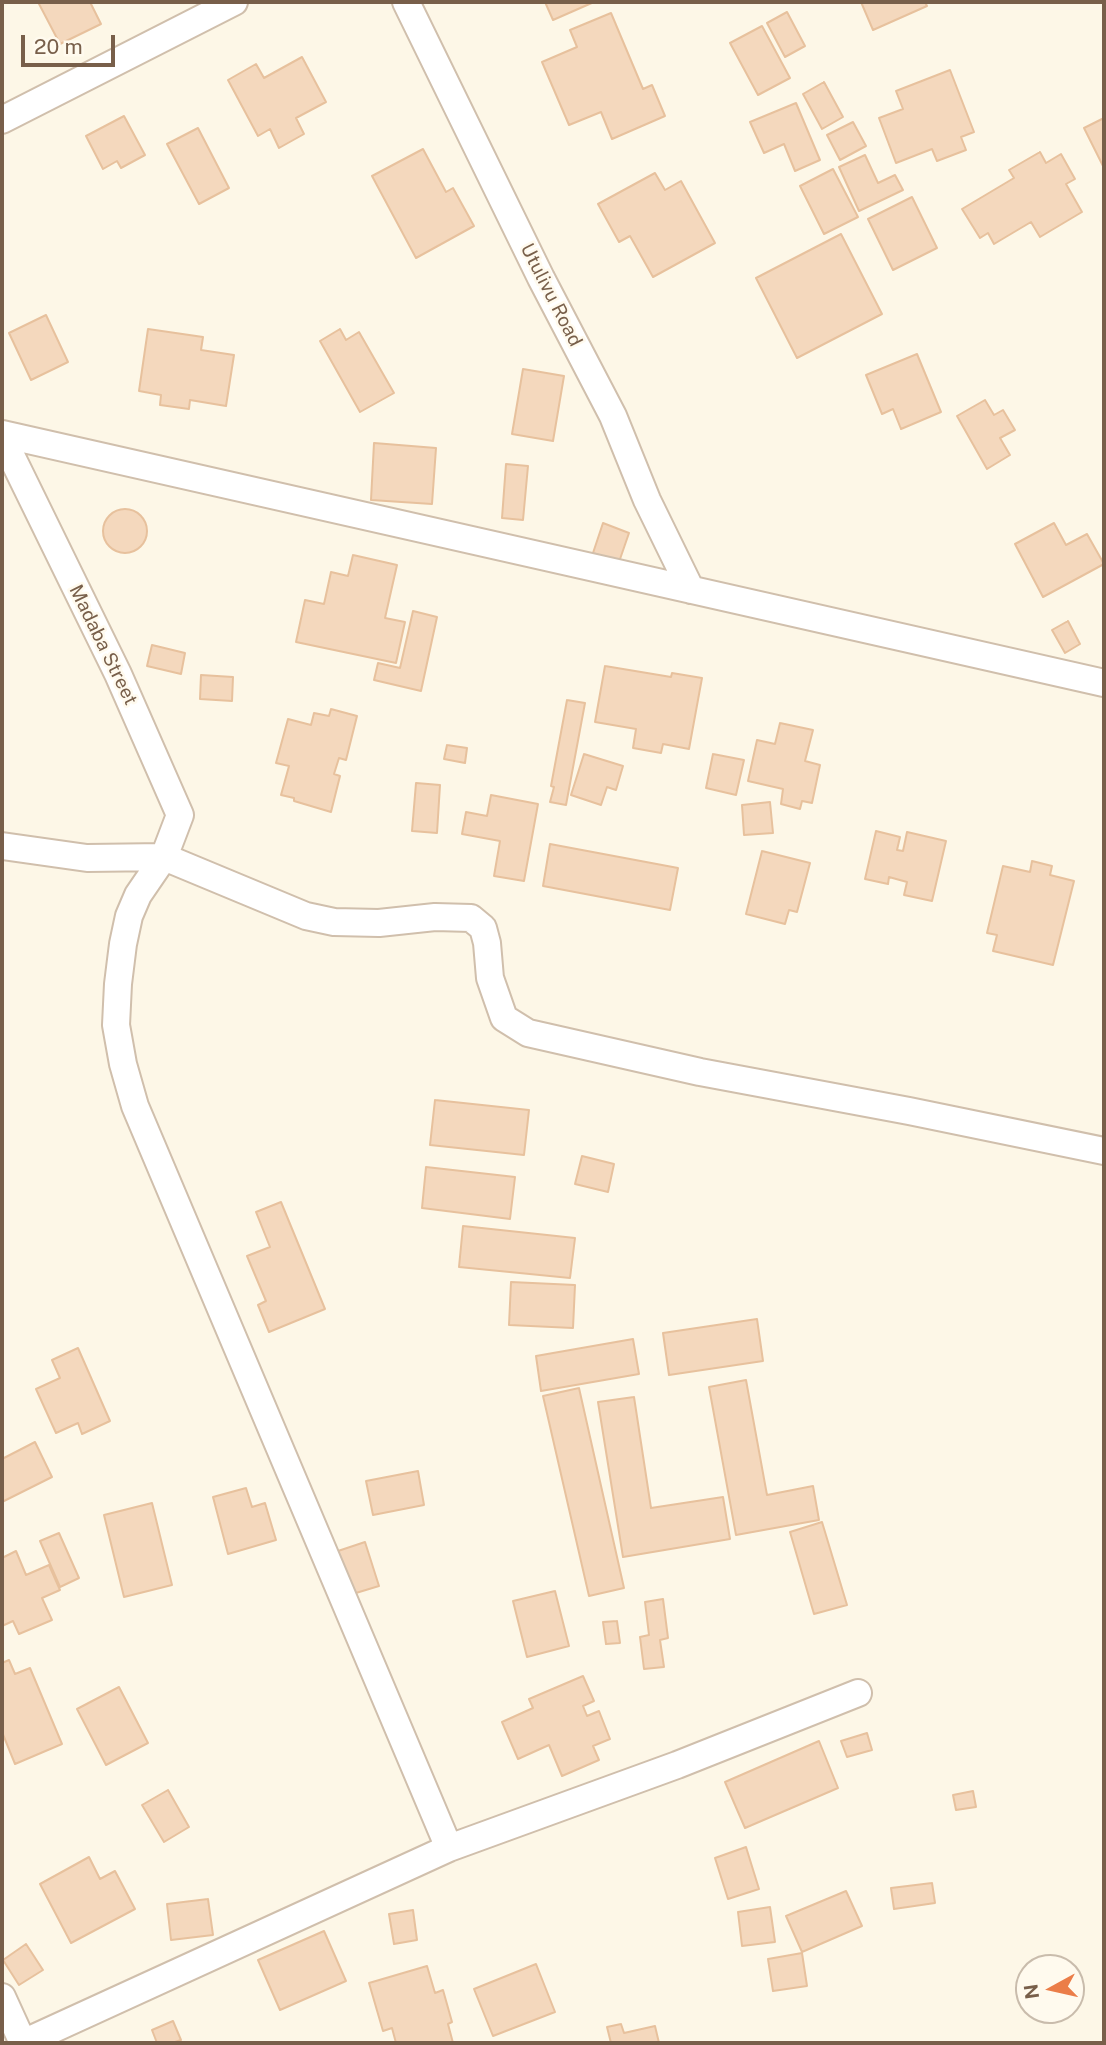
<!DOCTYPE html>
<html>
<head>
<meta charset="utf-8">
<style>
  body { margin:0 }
  #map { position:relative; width:1106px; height:2045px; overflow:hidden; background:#fdf7e7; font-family:"Public Sans",sans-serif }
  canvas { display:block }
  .frame { position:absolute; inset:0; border:4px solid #785f4a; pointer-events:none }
  .north { position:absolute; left:1015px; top:1954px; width:70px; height:70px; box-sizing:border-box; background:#fffaee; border:2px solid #c9bcac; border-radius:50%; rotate:262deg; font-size:19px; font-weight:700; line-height:28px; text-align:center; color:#785f4a }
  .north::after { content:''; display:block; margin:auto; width:24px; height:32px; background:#eb7d48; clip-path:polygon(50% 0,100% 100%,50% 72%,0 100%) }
  .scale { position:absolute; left:21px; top:35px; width:94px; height:32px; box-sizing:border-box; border:4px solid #785f4a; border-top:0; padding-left:9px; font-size:21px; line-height:24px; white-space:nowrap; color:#785f4a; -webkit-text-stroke:5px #fffaee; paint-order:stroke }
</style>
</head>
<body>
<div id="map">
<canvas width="1106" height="2045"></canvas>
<div class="frame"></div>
<div class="north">N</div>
<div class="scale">20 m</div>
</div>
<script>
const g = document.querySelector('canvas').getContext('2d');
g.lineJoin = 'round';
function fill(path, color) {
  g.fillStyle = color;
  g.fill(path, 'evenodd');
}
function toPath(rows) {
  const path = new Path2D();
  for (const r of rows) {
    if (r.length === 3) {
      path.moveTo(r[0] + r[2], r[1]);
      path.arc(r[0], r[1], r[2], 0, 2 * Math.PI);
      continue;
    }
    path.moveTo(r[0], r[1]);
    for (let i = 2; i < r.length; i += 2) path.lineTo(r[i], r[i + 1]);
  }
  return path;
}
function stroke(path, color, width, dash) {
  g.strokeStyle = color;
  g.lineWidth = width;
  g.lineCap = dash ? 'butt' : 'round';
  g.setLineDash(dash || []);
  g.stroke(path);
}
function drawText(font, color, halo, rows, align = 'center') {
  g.font = font + ' "Public Sans",sans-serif';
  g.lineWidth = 5;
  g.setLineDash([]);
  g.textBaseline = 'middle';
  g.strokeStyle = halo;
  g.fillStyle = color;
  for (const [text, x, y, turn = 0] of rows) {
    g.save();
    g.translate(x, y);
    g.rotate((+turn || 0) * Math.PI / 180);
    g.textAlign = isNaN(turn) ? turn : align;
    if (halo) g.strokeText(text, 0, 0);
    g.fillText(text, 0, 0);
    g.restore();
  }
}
const building = toPath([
  [38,2,90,2,101,24,60,44,38,2],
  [545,2,594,2,553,20,545,2],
  [861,2,925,2,927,6,873,30,861,2],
  [787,12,805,46,785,57,767,23,787,12],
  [611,13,643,89,652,85,665,116,612,139,601,112,569,125,542,62,577,47,570,30,611,13],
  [762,26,790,78,758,95,730,43,762,26],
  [302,57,326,102,296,118,304,134,279,148,270,129,258,136,228,80,256,64,264,78,302,57],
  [950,70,974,132,961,137,966,150,937,161,932,149,896,163,879,118,903,109,896,91,950,70],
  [824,82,843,117,822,129,803,94,824,82],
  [796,103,820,160,795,171,784,144,764,153,750,122,796,103],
  [124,116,145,155,121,168,117,161,103,169,86,136,124,116],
  [1104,118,1104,168,1084,128,1104,118],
  [853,122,866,146,840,160,827,135,853,122],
  [198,128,229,188,199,204,167,144,198,128],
  [423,149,446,192,453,188,474,226,416,258,372,176,423,149],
  [1040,152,1046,163,1061,154,1075,179,1066,184,1082,212,1040,237,1031,222,994,244,988,233,980,238,962,209,1014,178,1009,170,1040,152],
  [865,155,878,183,895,175,903,190,859,211,839,167,865,155],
  [833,169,858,217,824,234,800,186,833,169],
  [655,173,665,190,681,181,715,243,653,277,630,236,619,242,598,204,655,173],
  [912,197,937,248,893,270,868,219,912,197],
  [841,234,882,314,797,358,756,278,841,234],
  [46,315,68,362,31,380,9,333,46,315],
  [148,329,203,337,201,350,234,355,226,406,190,400,189,409,160,405,161,395,139,391,148,329],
  [340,329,346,340,359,332,394,393,360,412,320,341,340,329],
  [917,354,941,412,901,429,893,409,882,414,866,375,917,354],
  [523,369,564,376,553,441,512,434,523,369],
  [985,400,994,415,1003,410,1015,430,1000,438,1010,455,987,469,957,416,985,400],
  [374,443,436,448,432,504,371,500,374,443],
  [506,464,528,466,523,520,502,518,506,464],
  [125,531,22],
  [603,523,629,533,619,562,593,553,603,523],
  [1054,523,1066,545,1087,534,1104,564,1043,597,1015,544,1054,523],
  [353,555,397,565,385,618,405,622,396,663,296,642,305,600,324,604,331,572,348,576,353,555],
  [413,611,437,617,421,691,374,680,378,663,400,668,413,611],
  [1068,621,1080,644,1065,653,1052,630,1068,621],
  [152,645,185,653,181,674,147,666,152,645],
  [605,666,671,677,672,673,702,678,689,749,663,744,661,753,633,748,636,729,595,722,605,666],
  [201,675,233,677,232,701,200,699,201,675],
  [567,700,585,703,566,805,550,802,554,787,551,786,567,700],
  [331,709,357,716,346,760,339,758,334,774,340,776,331,812,294,801,294,798,281,795,289,766,276,763,288,719,311,725,314,713,329,716,331,709],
  [780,723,813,730,805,761,820,765,812,803,802,801,800,809,781,804,783,789,748,781,757,740,775,744,780,723],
  [447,745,467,748,465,763,444,759,447,745],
  [584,754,623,766,616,790,607,787,601,805,571,795,584,754],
  [713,754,744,760,736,795,706,788,713,754],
  [416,783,440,785,437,833,412,831,416,783],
  [491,795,538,804,524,881,494,876,500,841,462,834,466,812,487,816,491,795],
  [770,802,773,833,744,835,742,805,770,802],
  [876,831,900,837,897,850,903,851,907,832,946,841,932,901,904,895,907,882,889,877,888,884,865,879,876,831],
  [550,844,678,868,670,910,543,886,550,844],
  [762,851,810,863,797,912,789,910,785,924,746,914,762,851],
  [1032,861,1052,866,1050,875,1074,881,1053,965,993,951,997,935,987,933,1003,866,1030,872,1032,861],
  [435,1100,529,1110,524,1155,430,1145,435,1100],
  [582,1156,614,1164,608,1192,575,1184,582,1156],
  [426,1167,515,1177,510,1219,422,1208,426,1167],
  [281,1202,325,1309,269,1332,258,1305,266,1301,247,1256,270,1247,256,1212,281,1202],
  [463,1226,575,1238,570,1278,459,1267,463,1226],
  [511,1282,575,1285,573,1328,509,1325,511,1282],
  [757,1319,763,1361,669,1375,663,1333,757,1319],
  [633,1339,639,1374,541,1391,536,1356,633,1339],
  [78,1348,110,1421,82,1434,78,1423,56,1433,36,1389,60,1378,52,1360,78,1348],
  [746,1380,767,1495,813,1486,819,1520,736,1535,709,1387,746,1380],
  [579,1388,624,1588,589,1596,543,1396,579,1388],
  [634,1397,651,1508,723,1497,730,1539,623,1557,598,1402,634,1397],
  [35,1442,52,1477,2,1502,2,1459,35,1442],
  [418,1471,424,1505,373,1515,366,1481,418,1471],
  [246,1488,252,1507,265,1503,276,1540,228,1554,213,1497,246,1488],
  [152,1503,172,1585,124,1597,104,1515,152,1503],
  [822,1522,847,1605,814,1614,790,1532,822,1522],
  [59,1533,79,1578,60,1587,40,1541,59,1533],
  [365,1542,379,1586,346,1596,332,1553,365,1542],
  [16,1551,26,1575,49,1565,60,1590,42,1598,52,1620,19,1634,13,1621,2,1626,2,1558,16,1551],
  [555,1591,569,1646,527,1657,513,1601,555,1591],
  [663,1599,668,1638,660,1640,664,1667,644,1669,640,1637,649,1635,645,1602,663,1599],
  [617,1621,620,1643,606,1644,603,1622,617,1621],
  [9,1660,15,1674,30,1668,62,1744,15,1764,2,1732,2,1663,9,1660],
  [583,1676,594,1701,583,1706,587,1716,599,1711,610,1739,593,1746,599,1760,562,1776,549,1745,518,1759,502,1722,533,1708,529,1699,583,1676],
  [119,1687,148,1743,106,1765,77,1709,119,1687],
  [867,1733,872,1750,847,1757,841,1741,867,1733],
  [819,1741,838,1788,745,1828,725,1782,819,1741],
  [168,1790,189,1827,164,1842,142,1805,168,1790],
  [973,1791,976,1807,956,1810,953,1795,973,1791],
  [746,1847,759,1889,728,1899,715,1858,746,1847],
  [89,1857,100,1879,115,1871,135,1909,71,1943,40,1884,89,1857],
  [932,1883,935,1903,894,1909,891,1888,932,1883],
  [846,1891,862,1926,802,1952,786,1916,846,1891],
  [208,1899,213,1935,171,1940,167,1904,208,1899],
  [770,1907,775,1942,742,1946,738,1912,770,1907],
  [413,1910,417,1940,394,1944,389,1914,413,1910],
  [324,1931,346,1981,280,2010,258,1960,324,1931],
  [26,1944,43,1970,19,1985,3,1960,26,1944],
  [802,1953,807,1986,773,1991,768,1959,802,1953],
  [536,1964,555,2012,493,2036,474,1989,536,1964],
  [427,1966,435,1993,443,1990,452,2022,448,2024,453,2043,396,2043,392,2028,383,2031,369,1983,427,1966],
  [173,2021,181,2040,172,2043,157,2043,152,2030,173,2021],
  [621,2024,624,2033,655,2026,659,2043,611,2043,607,2027,621,2024]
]);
fill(building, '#f4d8bd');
stroke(building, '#e7c19d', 2);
const street = toPath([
  [406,2,541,278,613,416,647,500,691,590],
  [2,120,234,2],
  [2,434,1104,683],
  [2,437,118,674,180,815,164,857,138,895,129,916,123,944,118,984,116,1025,123,1064,135,1106,449,1848],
  [2,846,87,858,164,857,306,916,334,922,379,923,435,917,471,918,483,928,487,943,490,978,504,1018,528,1033,700,1072,909,1111,1104,1151],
  [2,1997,23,2043,449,1848,677,1765,858,1693]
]);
stroke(street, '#d0bfac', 30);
stroke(street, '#fff', 26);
drawText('19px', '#785f4a', '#fffaee', [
  ["Utulivu Road",551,295,63],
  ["Madaba Street",103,645,64]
]);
</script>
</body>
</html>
